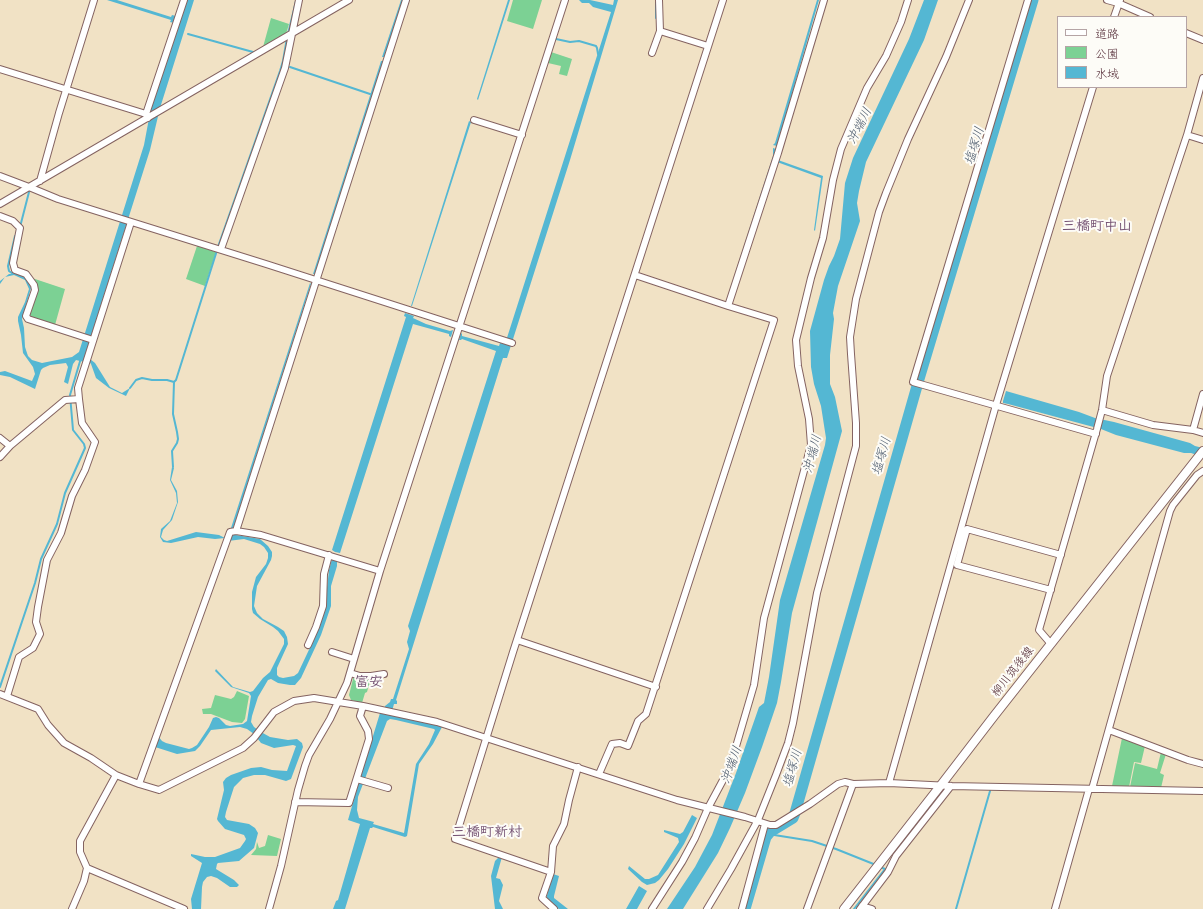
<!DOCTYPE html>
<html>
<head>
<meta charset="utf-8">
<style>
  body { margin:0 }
  #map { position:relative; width:1203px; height:909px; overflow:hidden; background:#f1e2c5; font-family:Itim,"Klee One",sans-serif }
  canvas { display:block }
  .legend { position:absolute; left:1057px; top:16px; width:130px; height:72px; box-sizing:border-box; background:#fdfcf7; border:1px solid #b5a4a5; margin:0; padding:5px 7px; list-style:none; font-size:12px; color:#4a1f2b }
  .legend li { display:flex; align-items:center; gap:8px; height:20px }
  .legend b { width:20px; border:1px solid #b5a4a5 }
</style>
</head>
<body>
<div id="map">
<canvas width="1203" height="909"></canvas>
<ul class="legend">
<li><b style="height:5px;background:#fff"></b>道路</li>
<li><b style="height:11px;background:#7cd194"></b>公園</li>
<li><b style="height:11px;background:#54b7d3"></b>水域</li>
</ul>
</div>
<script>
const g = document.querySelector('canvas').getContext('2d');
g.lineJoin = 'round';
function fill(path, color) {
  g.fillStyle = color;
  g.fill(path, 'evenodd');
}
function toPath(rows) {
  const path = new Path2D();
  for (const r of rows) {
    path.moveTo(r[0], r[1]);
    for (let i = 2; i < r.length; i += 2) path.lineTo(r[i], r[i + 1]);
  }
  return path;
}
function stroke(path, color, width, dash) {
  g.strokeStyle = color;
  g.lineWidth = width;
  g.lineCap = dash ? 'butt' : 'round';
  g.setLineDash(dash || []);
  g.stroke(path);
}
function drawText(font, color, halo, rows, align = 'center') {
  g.font = font + ' Itim,"Klee One",sans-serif';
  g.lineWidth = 4;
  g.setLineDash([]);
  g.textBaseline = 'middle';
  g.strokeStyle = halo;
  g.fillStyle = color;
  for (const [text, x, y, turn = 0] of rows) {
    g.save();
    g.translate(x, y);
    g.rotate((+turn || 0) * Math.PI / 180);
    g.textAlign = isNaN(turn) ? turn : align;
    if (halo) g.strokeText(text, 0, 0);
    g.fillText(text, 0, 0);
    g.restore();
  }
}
fill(toPath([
  [513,0,542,0,533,29,507,21],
  [271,18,289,24,286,34,263,47],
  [551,52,572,59,567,76,559,74,561,66,548,63],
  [197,246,216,252,205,286,186,279],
  [32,278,65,289,55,325,28,317,36,293],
  [354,675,371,678,367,692,365,693,362,703,351,700,349,695],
  [237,691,249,696,245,719,242,723,232,722,211,714,203,714,202,709,211,708,215,695,231,699,234,697],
  [1122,738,1145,746,1141,763,1134,762,1129,787,1112,786],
  [1161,752,1166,754,1160,773,1164,775,1161,788,1130,787,1135,763,1157,769],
  [268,835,281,839,277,856,251,855,256,849,257,842,259,848,265,846]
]), '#7cd194');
fill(toPath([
  [107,0,117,0,171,17,172,15,176,16,175,19,180,21,187,0,194,0,160,108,150,150,85,355,95,363,110,387,122,393,130,388,126,396,109,388,96,378,91,364,88,360,84,362,76,360,73,364,68,384,64,382,68,367,66,363,50,365,43,368,41,370,35,389,10,377,0,375,0,372,5,371,32,381,35,374,33,367,23,353,21,335,18,321,18,317,25,302,29,289,25,280,14,275,5,277,0,284,0,281,9,274,17,274,23,276,27,279,31,288,22,319,24,328,25,347,28,356,32,360,42,363,72,357,79,352,144,145,150,113,150,110,180,22,175,20,174,23,170,22,171,20],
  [401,0,403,0,384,57,382,57],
  [508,0,510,0,478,100,477,99],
  [579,0,590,0,613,5,614,0,618,0,570,160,507,358,503,358,396,700,397,701,397,704,394,704,392,711,392,713,442,727,433,744,419,764,407,836,405,837,373,827,372,828,370,828,345,909,333,909,336,901,338,900,360,824,348,820,359,782,380,713,384,712,385,706,390,702,391,699,393,699,409,649,407,642,410,631,408,626,496,351,462,339,461,340,459,340,461,333,462,334,462,336,499,346,500,343,505,344,611,12,593,7,589,3,582,3],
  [390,719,396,720,434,729,435,730,429,744,416,764,404,833,373,824,374,822,359,818,357,810,358,797,387,721],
  [817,0,819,0,777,146,773,145,775,143],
  [924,0,938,0,924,40,866,162,859,191,857,203,860,221,838,286,833,313,834,319,830,355,830,384,835,397,842,431,792,613,781,682,777,703,762,747,745,793,730,828,718,853,683,909,667,909,695,867,712,835,736,773,759,707,764,703,769,677,780,600,825,445,826,438,821,406,814,384,811,367,810,331,824,280,829,266,834,256,840,239,845,183,853,158,909,39],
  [381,61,383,61,315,274,313,274],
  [469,121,471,122,412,306,411,306],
  [773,148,776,149,724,307,773,156],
  [778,160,823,176,815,231,814,230,821,178,777,162],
  [310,283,311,284,233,529,231,528],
  [405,313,414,316,413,318,426,324,450,331,453,330,451,337,449,336,449,334,413,324,340,553,335,552,332,550,406,317,404,316],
  [1006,391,1079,412,1095,418,1114,422,1190,443,1195,446,1203,448,1203,457,1191,453,1184,453,1116,435,1101,429,1008,404,1003,403,1003,401],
  [172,467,174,468,171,480,177,491,178,502,172,520,163,530,161,537,164,540,167,541,196,532,219,535,225,538,215,539,198,537,171,543,163,542,160,537,161,529,170,521,177,503,176,493,170,480],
  [230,534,260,539,268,546,272,552,272,556,271,560,257,586,254,606,257,613,263,619,278,627,284,631,287,637,288,644,277,668,277,675,279,677,283,678,294,676,298,673,315,637,325,606,329,570,332,559,337,561,337,566,331,586,331,606,321,635,301,678,295,685,290,685,278,683,271,679,268,680,258,697,252,716,251,722,254,727,261,732,270,737,288,740,297,739,302,743,303,747,291,779,286,781,265,775,254,775,243,778,234,787,226,812,225,817,227,820,249,824,255,828,258,833,254,848,239,861,218,863,217,864,216,869,234,880,239,885,237,887,230,887,217,878,211,876,207,877,203,882,202,887,201,909,192,909,191,899,202,863,191,856,191,854,205,857,215,857,240,848,245,841,246,839,244,835,225,829,218,821,217,819,224,790,223,782,226,778,231,775,251,768,261,767,272,770,287,771,296,746,293,745,274,748,261,743,254,734,247,729,240,727,211,730,200,746,195,751,177,754,155,747,158,736,162,741,166,743,189,749,192,748,197,745,209,727,213,718,216,717,219,718,226,725,230,726,243,724,247,721,251,696,249,693,231,687,215,671,216,669,233,687,250,692,253,691,263,678,270,672,284,644,284,639,278,631,273,627,260,619,253,613,252,609,252,592,256,577,266,564,268,558,268,553,264,547,260,544,244,539,228,541],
  [692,815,697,818,684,844,668,869,659,880,655,883,647,885,642,882,628,869,629,866,645,879,649,879,658,875,679,842,678,838,664,832,664,830,680,834,683,832],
  [499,857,502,857,496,878,500,879,503,885,499,901,503,909,495,909,491,876,495,861],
  [553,874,559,876,554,896,554,898,568,909,559,909,546,899],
  [639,886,647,891,637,909,626,909]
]), '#54b7d3');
stroke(toPath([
  [656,18,656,3],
  [188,34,253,52],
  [288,34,296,1],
  [556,39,570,42,579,41,596,46,597,48,598,54],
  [290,67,370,94],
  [20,227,29,192],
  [13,274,9,271,8,266,15,236],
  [130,388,136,380,142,378,152,380,167,380,174,382],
  [173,467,172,451,177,443,178,439,177,432,173,414,174,382,176,380,219,244,280,71,283,61,287,38],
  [0,687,35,583,41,559,57,524,65,493,85,448,84,444,73,430,70,395,81,358],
  [768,834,812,841,836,849,876,865],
  [854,909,885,869,880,867],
  [956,909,990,791]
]), '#54b7d3', 2);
stroke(toPath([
  [745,909,766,837,770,832,793,818,795,813,919,379,1033,0]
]), '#54b7d3', 11);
const minor = toPath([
  [659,0,660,31,708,46],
  [1028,0,913,382,1096,434],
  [1107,0,1118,3,1150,17],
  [1114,17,1120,0],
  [1186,33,1203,40],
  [652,53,660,31],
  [0,69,146,114,148,118],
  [146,114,184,0],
  [474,120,522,135],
  [1187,135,1203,140],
  [0,176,29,187,58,199,266,264,512,343],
  [40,181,59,113,94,0],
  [0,204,349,0],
  [0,216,13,221,20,228,13,263,15,270,26,274,34,285,35,290,26,316,28,319,93,340],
  [221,249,285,68,299,0],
  [728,306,778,153,824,0],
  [79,399,78,388,131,222],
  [1102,410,1153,425,1193,430,1203,433],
  [1193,430,1203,394],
  [0,438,10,446],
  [0,457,10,446,65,400,79,399,82,423,95,442,85,470,72,496,61,533,47,560,38,607,36,622,40,634,33,648,19,657,7,696],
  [236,531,406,0],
  [1051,590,957,565,967,529,1061,555],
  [517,640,656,687],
  [1051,644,1039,630,1097,429,1102,410,1107,376,1187,135,1203,78],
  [308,645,316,627,323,606,324,574,329,555],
  [332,652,354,659],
  [350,673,360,676,371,676,384,674],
  [0,694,38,709,48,725,64,743,91,758,116,775,139,784,159,790,243,748,254,738,274,712,294,701,314,698,363,706,437,722,677,800,745,817,770,825,776,825,810,804,838,784,845,782,853,784,889,783,951,786,1203,791],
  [1109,730,1188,760,1203,764],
  [599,774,612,744,620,743,628,746,638,721,646,714,774,320,728,306,635,275],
  [357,779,388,788],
  [889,783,996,405,1093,87],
  [139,784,230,532,236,531,261,535,380,571],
  [1092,789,1170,511,1173,505,1197,475,1203,471],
  [295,802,349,803,369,739,368,731,360,716,363,706],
  [87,868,184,909],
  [551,872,455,839,513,652,723,0],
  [862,906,872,909],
  [72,909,84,881,87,868,80,852,80,841,116,775],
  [269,909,281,866,298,790,305,766,309,755,330,719,347,683,380,571,565,0],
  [554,909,542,898,551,872,553,846,564,824,569,800,578,767],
  [652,909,682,862,695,838,708,808,730,767,754,685,764,618,811,445,809,419,798,366,796,340,811,278,823,238,833,180,841,149,867,88,886,56,901,22,908,0],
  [707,909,731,869,758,820,776,775,788,743,793,723,817,593,856,446,856,423,851,354,850,337,856,299,879,212,886,193,908,139,946,57,969,0],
  [742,909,765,824],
  [807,909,853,784],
  [860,909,888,872,896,856,951,786],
  [1055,909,1089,789]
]);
const major = toPath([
  [844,909,941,785,994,716,1203,451]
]);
stroke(minor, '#846361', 8);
stroke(major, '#846361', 10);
stroke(minor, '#fff', 6);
stroke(major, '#fff', 8);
drawText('12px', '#4a1f2b', '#fdfcf7', [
  ["柳川筑後線",1013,672,-52]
]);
drawText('italic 13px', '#4e5c6e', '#fdfcf7', [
  ["沖端川",860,126,-63],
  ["塩塚川",975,146,-73],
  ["沖端川",813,454,-75],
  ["塩塚川",882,456,-74],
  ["沖端川",732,765,-70],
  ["塩塚川",793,768,-74]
]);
drawText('bold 14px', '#745172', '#fdfcf7', [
  ["三橋町中山",1097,226],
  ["富安",369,682],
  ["三橋町新村",487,832]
]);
</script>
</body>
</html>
